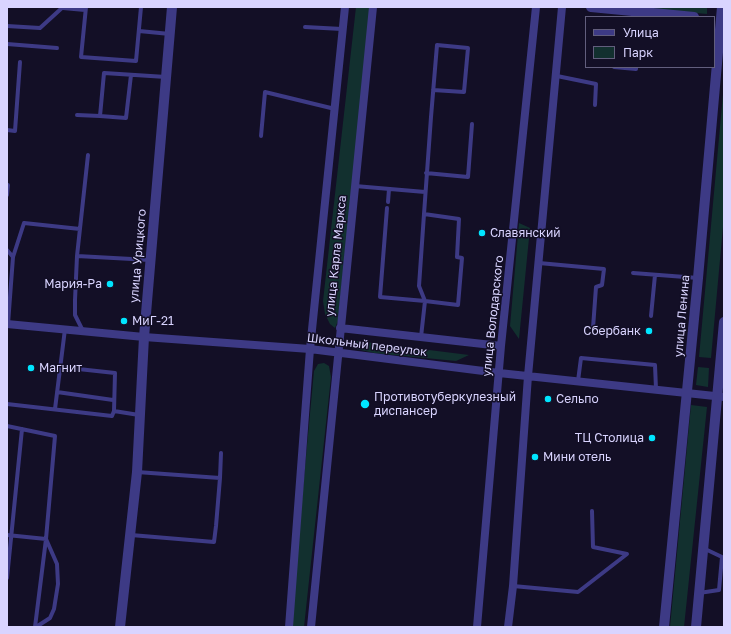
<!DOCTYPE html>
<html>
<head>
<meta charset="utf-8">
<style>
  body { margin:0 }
  #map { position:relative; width:731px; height:634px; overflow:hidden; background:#130f26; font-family:"Golos Text",sans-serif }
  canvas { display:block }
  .frame { position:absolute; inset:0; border:8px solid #d9d4ff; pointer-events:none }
  .legend { position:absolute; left:585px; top:16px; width:130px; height:52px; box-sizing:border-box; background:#130f26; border:1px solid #625e7d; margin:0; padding:5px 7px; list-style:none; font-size:12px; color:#d9d4ff }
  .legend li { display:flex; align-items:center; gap:8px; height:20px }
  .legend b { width:20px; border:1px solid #625e7d }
</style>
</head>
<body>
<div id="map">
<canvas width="731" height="634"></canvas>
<div class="frame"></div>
<ul class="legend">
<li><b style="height:5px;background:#3d3a85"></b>Улица</li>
<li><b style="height:11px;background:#12302f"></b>Парк</li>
</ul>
</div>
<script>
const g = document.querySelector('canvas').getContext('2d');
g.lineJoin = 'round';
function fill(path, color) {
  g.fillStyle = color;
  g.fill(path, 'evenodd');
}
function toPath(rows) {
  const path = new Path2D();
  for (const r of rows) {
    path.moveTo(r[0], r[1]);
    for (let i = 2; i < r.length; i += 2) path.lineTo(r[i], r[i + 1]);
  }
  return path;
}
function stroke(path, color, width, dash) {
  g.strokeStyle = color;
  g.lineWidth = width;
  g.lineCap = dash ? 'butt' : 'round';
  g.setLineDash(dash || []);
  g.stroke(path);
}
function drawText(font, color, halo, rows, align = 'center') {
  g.font = font + ' "Golos Text",sans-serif';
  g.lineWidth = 3;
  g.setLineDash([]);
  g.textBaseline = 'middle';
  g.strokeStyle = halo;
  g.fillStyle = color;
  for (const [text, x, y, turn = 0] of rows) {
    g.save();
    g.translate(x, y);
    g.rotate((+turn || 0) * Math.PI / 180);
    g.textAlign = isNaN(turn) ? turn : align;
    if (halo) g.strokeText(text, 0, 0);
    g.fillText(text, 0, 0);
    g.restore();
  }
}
fill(toPath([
  [356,7,371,7,338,321,335,328,330,324,325,314,323,301],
  [632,7,696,7,707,8,707,14],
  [724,83,724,216,711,358,699,357],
  [519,223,530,228,519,339,510,326],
  [357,341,469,355,456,361,374,353,352,348,354,342],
  [324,363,329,366,331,377,304,627,290,627,314,371,318,364],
  [698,367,709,368,708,387,696,385],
  [691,405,707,407,684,627,670,627]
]), '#12302f');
stroke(toPath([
  [86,7,81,57,136,61,141,7],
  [63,8,85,10],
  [7,26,40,28,63,7],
  [305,27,342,29],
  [139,31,170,34],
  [7,44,57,48],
  [614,67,636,69,636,67],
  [131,75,126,118,100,116,104,73,166,77],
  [557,76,596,84,595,105],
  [77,115,100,116],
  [7,130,15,131,20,62],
  [261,136,265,92,335,109],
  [426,173,468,177,472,124],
  [355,186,425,192],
  [7,195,8,185],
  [388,202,389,189],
  [387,208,380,297,425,301,458,305,462,258,457,257,459,219,424,214,419,286,425,301,421,337],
  [424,214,431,117,437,45,468,48,464,92,433,90],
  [7,250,13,257],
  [77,256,150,260],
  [539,263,604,269,602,285,596,287,593,328],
  [633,273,698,278],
  [651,316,655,275],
  [8,324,13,257,24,223,80,229],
  [83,331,75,315,75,300,77,256,88,155],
  [60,367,115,373,114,411],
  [578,381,581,358,655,365,656,389],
  [57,392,113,400],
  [7,404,112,416,114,411,139,415],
  [55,409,65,329],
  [7,426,55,436,46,539,35,627],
  [220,478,221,453],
  [7,535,46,539,57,564,58,584,54,609,50,618,36,627],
  [131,535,214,542,216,526,220,478,137,472],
  [7,578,22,429],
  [513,586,578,592,627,554,593,547,592,511],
  [699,593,719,590,722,557,703,548]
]), '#3d3a85', 4);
stroke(toPath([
  [7,324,144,337,310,349,499,373,724,397],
  [340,328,501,346],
  [289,627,310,349,345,7],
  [311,627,373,7],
  [477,627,501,346,536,7],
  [508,627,513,586,528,376,562,7]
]), '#3d3a85', 8);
stroke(toPath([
  [591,7,694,17],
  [120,627,137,472,144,337,172,7],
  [664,627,698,278,722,7],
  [696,627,724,322]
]), '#3d3a85', 10);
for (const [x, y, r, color] of [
  [482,233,4,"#00e5ff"],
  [110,284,4,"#00e5ff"],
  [124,321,4,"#00e5ff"],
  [649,331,4,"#00e5ff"],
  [31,368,4,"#00e5ff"],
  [548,399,4,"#00e5ff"],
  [365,404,5,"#00e5ff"],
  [652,438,4,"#00e5ff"],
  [535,457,4,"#00e5ff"]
]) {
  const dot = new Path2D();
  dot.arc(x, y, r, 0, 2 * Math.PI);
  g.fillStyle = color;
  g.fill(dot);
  stroke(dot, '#130f26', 1.5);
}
drawText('12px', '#d9d4ff', '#130f26', [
  ["Славянский",490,233],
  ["Мария-Ра",102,284,"right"],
  ["МиГ-21",132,321],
  ["Сбербанк",641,331,"right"],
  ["Магнит",39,368],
  ["Противотуберкулезный",374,397],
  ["диспансер",374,411],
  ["Сельпо",556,399],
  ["ТЦ Столица",644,438,"right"],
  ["Мини отель",543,457]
], 'left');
drawText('12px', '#d9d4ff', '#130f26', [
  ["улица Урицкого",138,256,-85],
  ["улица Карла Маркса",336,256,-84],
  ["улица Володарского",493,316,-84],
  ["улица Ленина",682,316,-85],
  ["Школьный переулок",367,345,7]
]);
</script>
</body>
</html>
